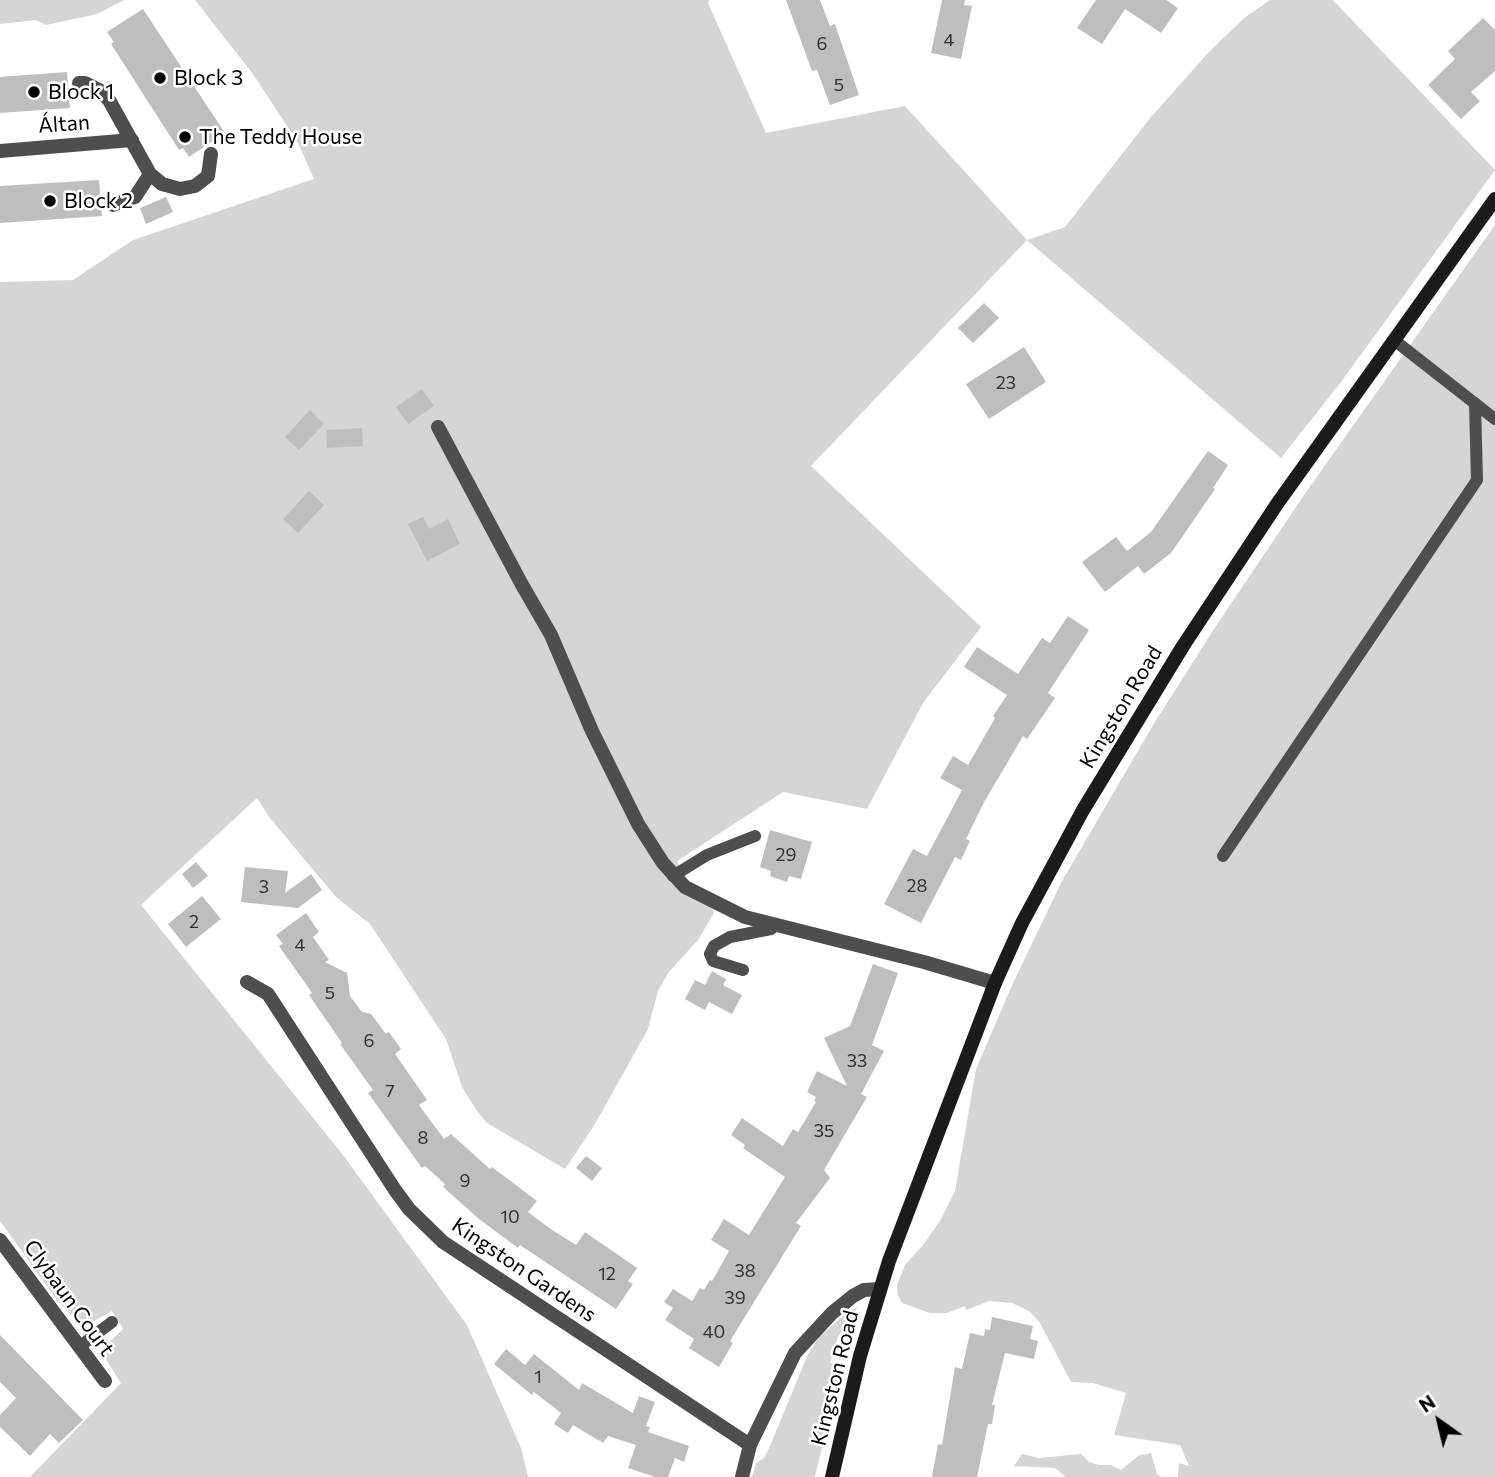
<!DOCTYPE html>
<meta charset="utf-8">
<style>
body{margin:0}
#map{position:relative;width:1495px;height:1477px;overflow:hidden;background:#fff;font-family:Commissioner,sans-serif}
canvas{display:block}
.north{position:absolute;left:1404px;top:1386px;width:70px;height:70px;-webkit-text-stroke:5px #fff;paint-order:stroke;rotate:326deg;font-size:19px;font-weight:700;line-height:28px;text-align:center;color:#000}
.north::after{content:'';display:block;margin:auto;width:24px;height:32px;background:#000;clip-path:polygon(50% 0,100% 100%,50% 72%,0 100%)}
</style>
<div id="map">
<canvas width="1495" height="1477"></canvas>
<div class="north">N</div>
</div>
<script>
const ctx = document.querySelector('canvas').getContext('2d');
ctx.lineJoin = 'round';
function fill(path, color) { ctx.fillStyle = color; ctx.fill(path, 'evenodd'); }
const poly = rows => new Path2D(rows.map(r => 'M' + r).join(''));
function strokePath(path, color, width, dash) { ctx.strokeStyle = color; ctx.lineWidth = width; ctx.lineCap = dash ? 'butt' : 'round'; ctx.setLineDash(dash || []); ctx.stroke(path); }
function write(font, color, halo, rows, align = 'center') {
  ctx.font = font + ' Commissioner,sans-serif'; ctx.lineWidth = 5; ctx.setLineDash([]); ctx.textBaseline = 'middle'; ctx.strokeStyle = halo; ctx.fillStyle = color; for (const [text, x, y, turn = 0] of rows) {
    ctx.save(); ctx.translate(x, y); ctx.rotate((+turn || 0) * Math.PI / 180); ctx.textAlign = isNaN(turn) ? turn : align; if (halo) ctx.strokeText(text, 0, 0); ctx.fillText(text, 0, 0); ctx.restore();
  }
}
const green = poly([
 [0,0,124,0,97,14,46,25,36,20,0,24],
 [195,0,709,0,708,3,766,133,905,106,1027,240,1065,227,1151,117,1208,53,1244,18,1270,0,1333,0,1495,170,1341,382,1281,458,1027,240,811,466,981,627,923,703,867,809,783,792,677,861,689,884,707,897,714,913,698,940,668,973,658,991,648,1029,595,1124,565,1169,487,1123,477,1111,462,1087,446,1039,370,924,336,897,269,817,257,798,141,905,343,1155,467,1325,521,1448,528,1477,30,1477,121,1383,103,1355,107,1344,123,1329,112,1311,87,1325,78,1322,57,1300,0,1221,0,282,73,280,133,240,314,179,298,143,253,74],
 [1495,225,1495,1477,1178,1477,1179,1463,1189,1466,1180,1445,1114,1435,1126,1393,1093,1383,1071,1382,1040,1323,1029,1311,1012,1303,989,1301,966,1310,965,1306,947,1313,930,1313,902,1303,898,1295,897,1285,905,1265,923,1245,940,1221,955,1191,976,1069,1013,983,1062,881,1153,725,1214,629,1304,495],
 [858,1307,838,1337,830,1363,841,1367,815,1477,752,1477,756,1463,764,1458,770,1446,808,1354,820,1336,848,1312],
 [1151,1453,1157,1474,1161,1477,1066,1477,1055,1468,1014,1466,1022,1454,1039,1458,1081,1454,1089,1462,1099,1465,1110,1465,1121,1470,1138,1456]
]);
const building = poly([
 [786,0,820,0,830,26,835,24,859,95,830,105,817,70,812,71],
 [942,0,965,0,964,5,972,6,961,59,931,53],
 [1096,0,1166,0,1178,8,1161,33,1125,9,1102,44,1077,28],
 [143,9,225,133,189,157,183,148,179,150,111,44,114,42,107,32],
 [1483,18,1495,30,1495,71,1471,92,1480,101,1461,119,1428,85,1455,59,1448,51],
 [67,72,70,108,0,113,0,77],
 [99,180,102,216,0,223,0,186],
 [166,197,173,212,146,224,140,208],
 [984,303,999,318,973,343,958,328],
 [1024,347,1046,382,989,419,966,384],
 [422,389,434,406,408,424,396,407],
 [310,410,324,424,299,450,285,437],
 [362,428,363,446,327,448,326,430],
 [1208,451,1228,465,1213,488,1215,489,1171,553,1144,574,1138,566,1105,592,1082,562,1116,537,1127,551,1151,532],
 [309,491,324,505,298,533,283,519],
 [423,517,429,529,448,519,460,544,427,561,408,524],
 [1068,616,1089,630,1048,693,1055,698,1027,739,1023,736,983,804,966,839,970,841,961,860,955,857,921,923,884,904,913,849,927,856,962,790,940,778,953,756,968,765,995,718,993,716,1007,695,964,667,977,647,1018,674,1042,638,1050,643],
 [770,830,812,842,801,879,789,876,787,882,770,876,771,871,760,867],
 [196,862,208,876,193,888,182,874],
 [245,867,288,871,285,893,311,874,322,890,298,908,241,902],
 [202,896,221,919,186,947,168,924],
 [306,913,319,932,313,937,329,960,325,962,347,973,350,996,362,1012,371,1014,386,1034,389,1032,401,1049,395,1054,427,1100,419,1105,444,1139,451,1134,490,1169,492,1167,537,1201,528,1212,552,1230,576,1245,585,1232,637,1268,628,1281,633,1284,616,1309,520,1245,518,1248,479,1219,443,1187,445,1184,425,1166,422,1168,368,1093,373,1090,340,1044,342,1043,309,995,312,993,279,946,283,944,276,935],
 [873,964,898,973,872,1045,884,1051,861,1094,867,1097,824,1170,830,1178,796,1223,801,1226,730,1341,733,1343,719,1367,689,1348,694,1339,665,1320,673,1308,664,1302,673,1289,692,1301,700,1288,704,1290,710,1280,712,1281,729,1251,711,1240,724,1219,749,1235,785,1177,743,1148,745,1145,731,1135,742,1118,783,1146,793,1129,798,1132,816,1102,814,1101,816,1097,807,1092,817,1071,847,1086,824,1038,850,1026],
 [712,971,726,979,723,985,742,995,732,1014,709,1002,705,1010,685,999,695,980,705,985],
 [586,1156,602,1168,592,1181,576,1168],
 [992,1317,1033,1326,1030,1339,1038,1341,1034,1359,1005,1353,992,1405,995,1405,992,1424,988,1424,977,1477,932,1477,938,1444,942,1445,955,1367,962,1369,970,1333,984,1336,985,1329,990,1330],
 [0,1335,83,1420,59,1443,50,1434,30,1456,0,1427,0,1415,16,1398,0,1382],
 [506,1349,525,1365,534,1354,579,1390,582,1383,633,1413,639,1396,655,1402,646,1426,650,1427,648,1432,689,1446,684,1462,675,1458,668,1477,655,1477,628,1468,636,1445,608,1436,603,1443,573,1425,568,1433,554,1424,561,1413,534,1392,532,1395,494,1364]
]);
const service = poly([
 [1394,340,1495,419],
 [1223,856,1477,480,1475,403],
 [673,876,707,855,755,836],
 [743,970,713,961,710,954,714,946,730,937,771,929,776,925],
 [79,1347,112,1322]
]);
const minor = poly([
 [79,83,85,83,99,90,109,100,150,174,162,184,180,189,195,186,208,176,211,154],
 [0,151,132,140],
 [113,205,135,197,150,174],
 [438,427,521,583,551,635,592,731,638,824,663,863,685,887,745,917,924,962,995,983],
 [247,982,268,994,395,1190,409,1209,443,1242,750,1445],
 [0,1240,105,1381],
 [742,1477,750,1445,795,1353,832,1313,853,1296,864,1290,880,1289]
]);
const secondary = poly([
 [832,1477,860,1356,889,1261,995,983,1022,923,1083,810,1183,646,1277,504,1495,199]
]);
const markers = [
 [160,78,7,"#000"],
 [34,92,7,"#000"],
 [185,137,7,"#000"],
 [50,201,7,"#000"]
];
const numberNames = [
 ["4",949,40],
 ["6",822,44],
 ["5",839,85],
 ["23",1006,383],
 ["29",786,855],
 ["28",917,886],
 ["3",264,887],
 ["2",194,922],
 ["4",300,945],
 ["5",330,993],
 ["6",369,1041],
 ["33",857,1061],
 ["7",390,1091],
 ["35",824,1131],
 ["8",423,1138],
 ["9",465,1181],
 ["10",510,1217],
 ["38",745,1271],
 ["12",607,1274],
 ["39",735,1298],
 ["40",714,1332],
 ["1",538,1377]
];
const poiNames = [
 ["Block 3",174,78],
 ["Block 1",48,92],
 ["The Teddy House",199,137],
 ["Block 2",64,201]
];
const streetNames = [
 ["Áltan",64,124,-4],
 ["Kingston Road",1121,707,-59],
 ["Kingston Gardens",524,1270,34],
 ["Clybaun Court",69,1298,54],
 ["Kingston Road",835,1378,-76]
];
fill(green, '#d5d5d5');
fill(building, '#bebebe');
strokePath(service, '#4e4e4e', 12);
strokePath(minor, '#4e4e4e', 14);
strokePath(secondary, '#1b1b1b', 14);
for (const [x, y, r, color] of markers) { const dot = new Path2D(); dot.arc(x, y, r, 0, 2 * Math.PI); ctx.fillStyle = color; ctx.fill(dot); strokePath(dot, '#fff', 2.5); }
write('18px', '#303030', null, numberNames);
write('21px', '#000', '#fff', poiNames, 'left');
write('21px', '#000', '#fff', streetNames);
</script>
